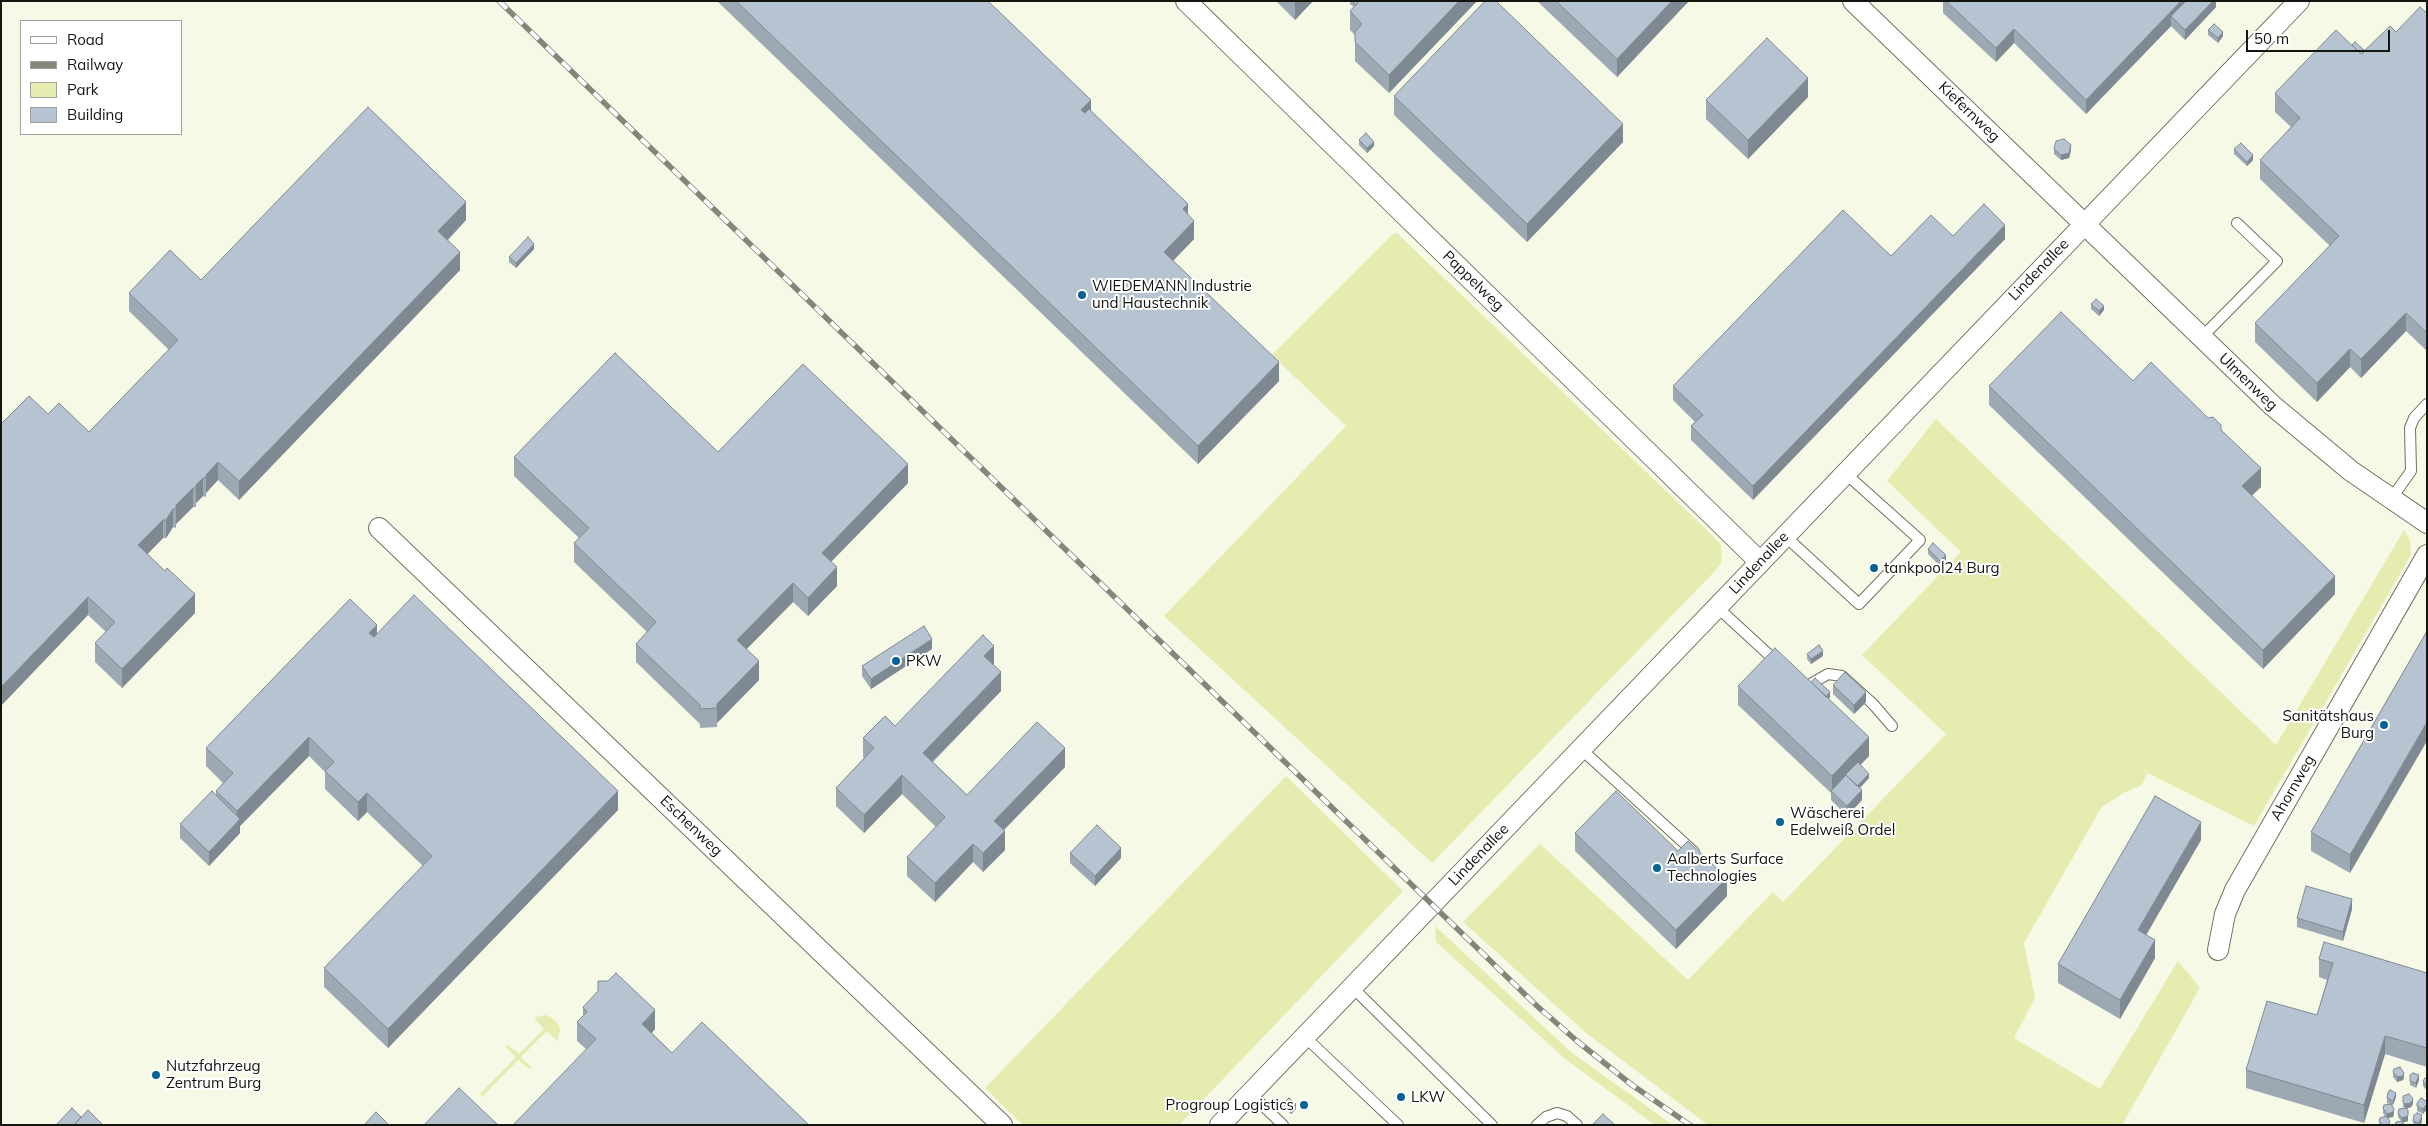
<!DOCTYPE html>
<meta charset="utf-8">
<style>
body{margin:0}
#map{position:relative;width:2428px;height:1126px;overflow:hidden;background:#f7f9e7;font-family:Mulish,sans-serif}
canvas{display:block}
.frame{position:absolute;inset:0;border:2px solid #15150f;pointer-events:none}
.legend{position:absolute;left:20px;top:20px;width:162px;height:115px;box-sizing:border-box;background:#fff;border:1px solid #a1a19f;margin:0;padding:6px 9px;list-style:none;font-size:15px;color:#15150f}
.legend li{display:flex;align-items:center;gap:10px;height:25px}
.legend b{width:25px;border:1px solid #a1a19f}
.scale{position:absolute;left:2246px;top:30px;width:144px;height:22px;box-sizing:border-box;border:2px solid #15150f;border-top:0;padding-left:6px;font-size:15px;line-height:18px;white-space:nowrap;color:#15150f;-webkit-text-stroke:4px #fff;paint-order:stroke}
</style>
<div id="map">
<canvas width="2428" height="1126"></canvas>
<div class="frame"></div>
<ul class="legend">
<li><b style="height:6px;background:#fff"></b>Road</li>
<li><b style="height:6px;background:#85867a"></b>Railway</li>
<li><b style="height:14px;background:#e6ebb0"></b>Park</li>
<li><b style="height:14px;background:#b5c4d0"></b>Building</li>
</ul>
<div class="scale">50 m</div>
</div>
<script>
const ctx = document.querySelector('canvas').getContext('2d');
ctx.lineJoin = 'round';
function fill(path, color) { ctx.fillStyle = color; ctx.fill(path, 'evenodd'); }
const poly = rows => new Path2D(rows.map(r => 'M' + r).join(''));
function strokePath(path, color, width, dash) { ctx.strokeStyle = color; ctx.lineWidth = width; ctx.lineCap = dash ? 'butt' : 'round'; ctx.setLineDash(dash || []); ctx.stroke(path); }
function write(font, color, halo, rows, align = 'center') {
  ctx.font = font + ' Mulish,sans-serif'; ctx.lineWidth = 4; ctx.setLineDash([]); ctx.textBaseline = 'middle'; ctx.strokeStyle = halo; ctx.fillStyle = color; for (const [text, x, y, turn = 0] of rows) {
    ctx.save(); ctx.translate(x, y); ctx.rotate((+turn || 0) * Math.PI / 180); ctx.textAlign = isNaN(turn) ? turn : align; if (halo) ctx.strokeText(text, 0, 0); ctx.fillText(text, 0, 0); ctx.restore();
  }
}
const green = poly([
 [1397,233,1714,537,1720,543,1722,552,1721,563,1717,569,1432,863,1164,616,1346,426,1272,355,1392,235],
 [1936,419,2276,745,2404,530,2410,541,2411,555,2254,826,2147,773,2142,785,2123,793,2101,808,2024,943,2035,998,2014,1038,2100,1089,2178,961,2200,988,2122,1125,1708,1125,1586,1033,1463,922,1540,844,1688,980,1773,892,1783,902,1946,734,1862,655,1961,552,1887,481],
 [1286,776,1403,891,1179,1125,1023,1125,985,1088],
 [1435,926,1571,1052,1673,1125,1655,1125,1564,1058,1436,942],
 [545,1015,551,1017,559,1025,560,1031,557,1041,547,1031,521,1057,531,1067,529,1069,518,1060,482,1097,480,1094,516,1057,506,1047,508,1045,519,1054,544,1029,534,1018]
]);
const service = poly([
 [2202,337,2277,261,2237,223],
 [2391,499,2411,471,2410,428,2414,418,2427,404],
 [1785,536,1859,604,1920,540,1845,473],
 [1717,607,1779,664],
 [1807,686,1828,674,1842,676,1873,704,1892,726],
 [1582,750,1694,852],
 [1352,987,1492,1125],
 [1304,1036,1398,1125],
 [1250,1093,1283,1125],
 [1537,1125,1546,1117,1557,1113,1567,1116,1577,1125]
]);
const minor = poly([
 [1186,1,1760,562],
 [1853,1,2273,406,2351,471,2427,523],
 [379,528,1002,1125],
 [2218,950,2225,914,2235,890,2427,555],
 [1220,1125,2299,1]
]);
const rail = poly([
 [499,1,1537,1006,1577,1041,1632,1085,1690,1125]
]);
const wall = poly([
 [717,1,988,1,1188,214,1194,239,1173,261,1279,381,1198,464],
 [1276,1,1313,1,1295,20],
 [1350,1,1477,1,1389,93,1355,61,1355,35,1350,30,1350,11,1354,7,1350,4],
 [1537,1,1689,1,1617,77],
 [1943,1,2216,1,2216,7,2185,40,2171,26,2086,114,2014,43,1996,62,1943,13],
 [2427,13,2427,351,2406,331,2361,378,2350,367,2317,402,2255,342,2255,323,2330,246,2260,179,2260,160,2291,127,2275,112,2275,93,2352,45,2365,51],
 [2208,30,2223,36,2218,43,2208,35],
 [1394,96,1623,142,1527,242,1394,115],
 [1808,97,1748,159,1706,119,1706,100],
 [1359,140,1374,146,1367,153,1359,145],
 [2054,149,2071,150,2069,158,2061,160,2054,154],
 [2234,149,2253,160,2247,166,2234,154],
 [466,220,448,240,460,270,239,500,218,480,206,493,206,497,203,496,196,503,196,507,193,507,176,524,176,528,173,527,166,538,163,538,147,554,195,613,122,688,95,662,95,643,106,632,88,615,48,414,89,432,169,350,129,311,129,293,201,280],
 [1953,236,2005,239,1753,500,1691,440,1691,426,1695,422,1673,400,1673,386,1891,256],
 [534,249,516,268,509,262,509,257],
 [2091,304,2104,310,2099,316,2091,309],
 [2133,381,2221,430,2261,487,2252,495,2335,594,2263,669,1989,405,1989,386],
 [718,452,908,483,831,562,837,586,808,616,793,602,746,649,759,680,717,723,717,727,700,728,700,724,636,662,636,644,647,632,574,562,574,543,579,538,514,476,514,457],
 [1928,549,1946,560,1940,566,1928,554],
 [2427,631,2350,873,2311,851,2311,832],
 [377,634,618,810,388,1048,324,987,324,968,423,866,367,812,358,821,325,789,325,772,309,756,240,826,240,833,209,866,180,838,180,824,216,795,216,791,223,783,206,766,206,748],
 [932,649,871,689,862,676,862,666],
 [1807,654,1823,656,1811,664,1807,659],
 [994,664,993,665,1001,691,933,762,967,795,1065,767,1004,830,1005,850,983,872,973,862,935,902,907,876,907,857,936,827,902,794,864,833,836,806,836,788,864,758,863,757,863,738,895,726],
 [1811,682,1830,697,1828,699,1869,756,1860,765,1869,778,1860,788,1862,800,1847,816,1831,800,1831,793,1738,705,1738,686],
 [1833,685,1866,702,1854,714,1833,694],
 [1575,833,1678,851,1727,896,1676,949,1575,851],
 [2201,840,2146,935,2155,958,2120,1019,2058,983,2058,964],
 [1070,853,1121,858,1095,886,1070,863],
 [2352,909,2343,941,2297,927,2297,918],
 [2319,959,2427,973,2427,1067,2385,1054,2364,1123,2246,1088,2246,1070,2317,1015,2327,980,2319,977],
 [598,981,655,1029,652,1033,672,1053,586,1049,577,1041,577,1022,583,1017,583,1007,598,992],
 [2393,1072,2404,1077,2403,1080,2397,1082,2393,1077],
 [2410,1075,2419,1080,2416,1088,2410,1085],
 [2427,1078,2427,1091,2423,1086,2423,1081],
 [2403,1096,2413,1104,2411,1107,2406,1109,2408,1121,2403,1122,2401,1121,2398,1117,2398,1113,2405,1108,2403,1107],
 [2396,1097,2393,1105,2391,1105,2394,1114,2393,1117,2388,1118,2390,1125,2379,1125,2379,1121,2385,1116,2383,1113,2383,1108,2390,1104,2387,1103,2387,1098],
 [1284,1103,1296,1109,1291,1114,1284,1108],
 [2417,1103,2427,1103,2427,1109,2423,1114,2417,1111],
 [2414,1115,2422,1120,2421,1125,2413,1125]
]);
const shadedWall = poly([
 [1295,1,1313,1,1295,20],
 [1459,1,1477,1,1389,93,1389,75],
 [1672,1,1689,1,1617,77,1617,59],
 [2181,1,2195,1,2171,16,2171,26,2086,114,2086,100],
 [2213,1,2216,1,2216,7,2185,40,2185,30],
 [2014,29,2014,43,1996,62,1996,48],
 [2223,32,2223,36,2218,43,2218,38],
 [1808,78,1808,97,1748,159,1748,140],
 [1091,100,1091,119,1081,110],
 [1623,124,1623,142,1527,242,1527,224],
 [1374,142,1374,146,1367,153,1367,148],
 [2071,145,2071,150,2069,158,2061,160,2061,155],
 [2253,155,2253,160,2247,166,2247,162],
 [466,202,466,220,438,250,438,231],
 [1188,204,1188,223,1183,209],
 [1194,221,1194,239,1164,270,1164,252],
 [2005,225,2005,239,1753,500,1753,486],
 [534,244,534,249,516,268,516,263],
 [460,252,460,270,239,500,239,481],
 [2104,306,2104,310,2099,316,2099,311],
 [2406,313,2406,331,2361,378,2361,359],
 [2350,349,2350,367,2317,402,2317,383],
 [1279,362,1279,381,1198,464,1198,446],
 [218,462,218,480,206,493,206,497,206,475],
 [908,464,908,483,822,571,822,553],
 [2261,468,2261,487,2242,505,2242,486],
 [203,478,203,496,196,503,196,485],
 [193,488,193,507,176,524,176,528,176,505],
 [173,509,173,527,166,538,166,520],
 [163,520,163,538,138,564,138,545],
 [1946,555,1946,560,1940,566,1940,561],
 [837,567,837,586,808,616,808,598],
 [2335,576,2335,594,2263,669,2263,650],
 [793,583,793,602,737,659,737,640],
 [195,594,195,613,122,688,122,669],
 [88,597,88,615,1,706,1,687],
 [377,625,377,644,369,633],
 [932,639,932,649,871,689,871,679],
 [994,646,994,664,984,675,984,656],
 [1823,651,1823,656,1811,664,1811,659],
 [759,661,759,680,717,723,717,704],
 [1001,672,1001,691,923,771,923,753],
 [1830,692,1830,697,1819,709,1819,704],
 [1866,692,1866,702,1854,714,1854,705],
 [2427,722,2427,741,2350,873,2350,855],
 [309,737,309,756,240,826,240,833,209,866,209,852,237,823,237,811],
 [1869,737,1869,756,1846,780,1832,792,1832,776],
 [1065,748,1065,767,994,840,994,821],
 [1869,774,1869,778,1855,793,1855,789],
 [902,775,902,794,864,833,864,815],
 [1862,790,1862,800,1847,816,1847,806],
 [618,791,618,810,388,1048,388,1029],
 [367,793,367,812,358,821,358,802],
 [2201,822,2201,840,2138,949,2138,930],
 [1005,831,1005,850,983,872,983,853],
 [973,844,973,862,935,902,935,883],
 [1121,848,1121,858,1095,886,1095,876],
 [1727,878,1727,896,1676,949,1676,930],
 [2352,899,2352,909,2343,941,2343,932],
 [2155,940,2155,958,2120,1019,2120,1000],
 [655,1010,655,1029,642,1042,642,1024],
 [2385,1036,2385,1054,2364,1123,2364,1105],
 [2404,1073,2404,1077,2403,1080,2397,1082,2397,1077],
 [2419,1075,2419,1080,2416,1088,2416,1083],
 [2396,1093,2396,1097,2393,1105,2393,1101],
 [2413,1099,2413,1104,2411,1107,2405,1109,2405,1104],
 [1296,1104,1296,1109,1291,1114,1291,1109],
 [2427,1104,2427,1109,2423,1114,2423,1109],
 [2394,1109,2394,1114,2393,1117,2387,1118,2387,1114],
 [2408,1110,2408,1121,2402,1123,2402,1118],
 [2422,1115,2422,1120,2421,1125,2419,1125]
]);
const building = poly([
 [736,1,988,1,1091,100,1081,110,1085,113,1089,109,1188,204,1183,209,1194,221,1164,252,1279,362,1198,446,736,1],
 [1352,1,1359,1,1356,5,1352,1],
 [1359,1,1459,1,1389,75,1355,42,1355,32,1362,24,1350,11,1359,1],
 [1485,1,1496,1,1623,124,1527,224,1394,96,1485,1],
 [1556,1,1672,1,1617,59,1556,1],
 [1946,1,2181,1,2086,100,2014,29,1996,48,1946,1],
 [2186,1,2213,1,2185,30,2171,16,2186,1],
 [2420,7,2427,13,2427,333,2406,313,2361,359,2350,349,2317,383,2255,323,2339,236,2260,160,2300,118,2275,93,2336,30,2361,54,2390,26,2396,32,2420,7],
 [2214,24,2223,32,2218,38,2208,30,2214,24],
 [1767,38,1808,78,1748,140,1706,100,1767,38],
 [2355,42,2365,51,2361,54,2352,45,2355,42],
 [368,107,466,202,438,231,460,252,239,481,218,462,206,475,206,478,203,478,196,485,196,488,193,488,176,505,176,509,173,509,166,520,163,520,138,545,165,571,167,568,195,594,122,669,95,643,115,622,88,597,1,687,1,424,29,396,48,414,59,403,89,432,178,340,129,293,170,250,201,280,368,107],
 [1366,133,1374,142,1367,148,1359,140,1366,133],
 [2064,139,2071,145,2069,153,2061,155,2054,149,2056,141,2064,139],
 [2241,143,2253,155,2247,162,2234,149,2241,143],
 [1984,204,2005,225,1753,486,1691,426,1703,415,1673,386,1843,210,1891,256,1931,215,1953,236,1984,204],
 [528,237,534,244,516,263,509,257,528,237],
 [2096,299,2104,306,2099,311,2091,304,2096,299],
 [2061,312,2133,381,2151,362,2208,418,2213,417,2221,425,2221,430,2261,468,2242,486,2335,576,2263,650,1989,386,2061,312],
 [615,353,718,452,803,364,908,464,822,553,837,567,808,598,793,583,737,640,759,661,717,704,717,708,700,709,700,705,636,644,656,622,574,543,589,528,514,457,615,353],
 [1933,543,1946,555,1940,561,1928,549,1933,543],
 [414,595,618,791,388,1029,324,968,432,856,367,793,358,802,325,771,334,762,309,737,237,811,216,791,233,773,206,748,350,599,377,625,369,633,374,637,414,595],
 [924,626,932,639,871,679,862,666,924,626],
 [2427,631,2427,722,2350,855,2311,832,2427,631],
 [983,635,994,646,984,656,1001,672,923,753,967,795,1037,722,1065,748,994,821,1005,831,983,853,973,844,935,883,907,857,945,817,902,775,864,815,836,788,874,748,863,738,885,716,895,726,983,635],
 [1819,645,1823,651,1811,659,1807,654,1819,645],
 [1775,648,1869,737,1832,776,1738,686,1775,648],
 [1845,672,1866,692,1854,705,1833,685,1845,672],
 [1815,678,1830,692,1826,697,1811,682,1815,678],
 [1858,762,1869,774,1857,786,1846,775,1843,777,1858,762],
 [1846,775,1862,790,1847,806,1831,791,1846,775],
 [212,791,240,819,209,852,180,824,212,791],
 [1616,791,1678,851,1688,841,1727,878,1676,930,1575,833,1616,791],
 [2155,796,2201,822,2138,930,2155,940,2120,1000,2058,964,2155,796],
 [1097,825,1121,848,1095,876,1070,853,1097,825],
 [2306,886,2352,899,2343,932,2297,918,2306,886],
 [2324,942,2427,973,2427,1048,2385,1036,2364,1105,2246,1070,2267,1001,2317,1015,2333,963,2319,959,2324,942],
 [616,973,655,1010,642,1024,672,1053,702,1022,809,1125,513,1125,596,1039,577,1022,587,1012,583,1007,598,991,598,981,608,981,616,973],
 [2400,1067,2404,1073,2403,1076,2397,1077,2393,1072,2394,1069,2400,1067],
 [2413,1073,2419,1075,2416,1083,2410,1081,2410,1075,2413,1073],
 [2425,1078,2427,1078,2427,1087,2423,1081,2425,1078],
 [459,1088,498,1125,424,1125,459,1088],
 [2390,1090,2396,1093,2393,1101,2387,1098,2388,1092,2390,1090],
 [2409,1094,2413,1099,2411,1103,2405,1104,2403,1102,2403,1096,2409,1094],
 [1289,1098,1296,1104,1291,1109,1284,1103,1289,1098],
 [2421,1098,2426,1101,2427,1104,2423,1109,2417,1106,2417,1103,2421,1098],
 [2391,1104,2394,1109,2393,1112,2387,1114,2383,1108,2384,1105,2391,1104],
 [72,1108,81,1117,74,1125,56,1125,72,1108],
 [2406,1108,2408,1110,2408,1116,2402,1118,2398,1113,2399,1109,2406,1108],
 [88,1110,103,1125,74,1125,88,1110],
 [376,1112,389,1125,364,1125,376,1112],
 [2417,1113,2422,1115,2419,1123,2413,1121,2414,1115,2417,1113],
 [1603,1114,1615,1125,1594,1125,1593,1124,1603,1114],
 [2386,1116,2390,1121,2388,1125,2382,1125,2379,1121,2380,1118,2386,1116],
 [2402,1121,2404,1125,2395,1125,2396,1122,2402,1121]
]);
const markers = [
 [1082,295,5,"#066292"],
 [1874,568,5,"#066292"],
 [896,661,5,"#066292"],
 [2384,725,5,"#066292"],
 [1780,822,5,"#066292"],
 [1657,868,5,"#066292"],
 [156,1075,5,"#066292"],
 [1401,1097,5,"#066292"],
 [1304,1105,5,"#066292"]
];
const streetNames = [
 ["Kiefernweg",1969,112,44],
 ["Lindenallee",2039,270,-46],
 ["Pappelweg",1473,281,44],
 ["Ulmenweg",2248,382,44],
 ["Lindenallee",1759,563,-47],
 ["Ahornweg",2293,788,-60],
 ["Eschenweg",691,826,44],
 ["Lindenallee",1479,855,-46]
];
const poiNames = [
 ["WIEDEMANN Industrie",1092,286],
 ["und Haustechnik",1092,303],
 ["tankpool24 Burg",1884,568],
 ["PKW",906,661],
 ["Sanitätshaus",2374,716,"right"],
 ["Burg",2374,733,"right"],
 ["Wäscherei",1790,813],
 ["Edelweiß Ordel",1790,830],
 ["Aalberts Surface",1667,859],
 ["Technologies",1667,876],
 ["Nutzfahrzeug",166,1066],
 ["Zentrum Burg",166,1083],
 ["LKW",1411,1097],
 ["Progroup Logistics",1294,1105,"right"]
];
fill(green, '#e6ebb0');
strokePath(service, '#707263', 12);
strokePath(minor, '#707263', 22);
strokePath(service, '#fff', 10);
strokePath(minor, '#fff', 20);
strokePath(rail, '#85867a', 5.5);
strokePath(rail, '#fff', 4, [11]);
fill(wall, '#9ca9b3');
fill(shadedWall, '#7f8992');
fill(building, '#b5c4d0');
strokePath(building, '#7f8992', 1);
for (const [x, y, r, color] of markers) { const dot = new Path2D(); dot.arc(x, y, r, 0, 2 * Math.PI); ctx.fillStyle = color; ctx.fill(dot); strokePath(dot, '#fff', 2); }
write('15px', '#15150f', '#fff', streetNames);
write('15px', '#15150f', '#fff', poiNames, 'left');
</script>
